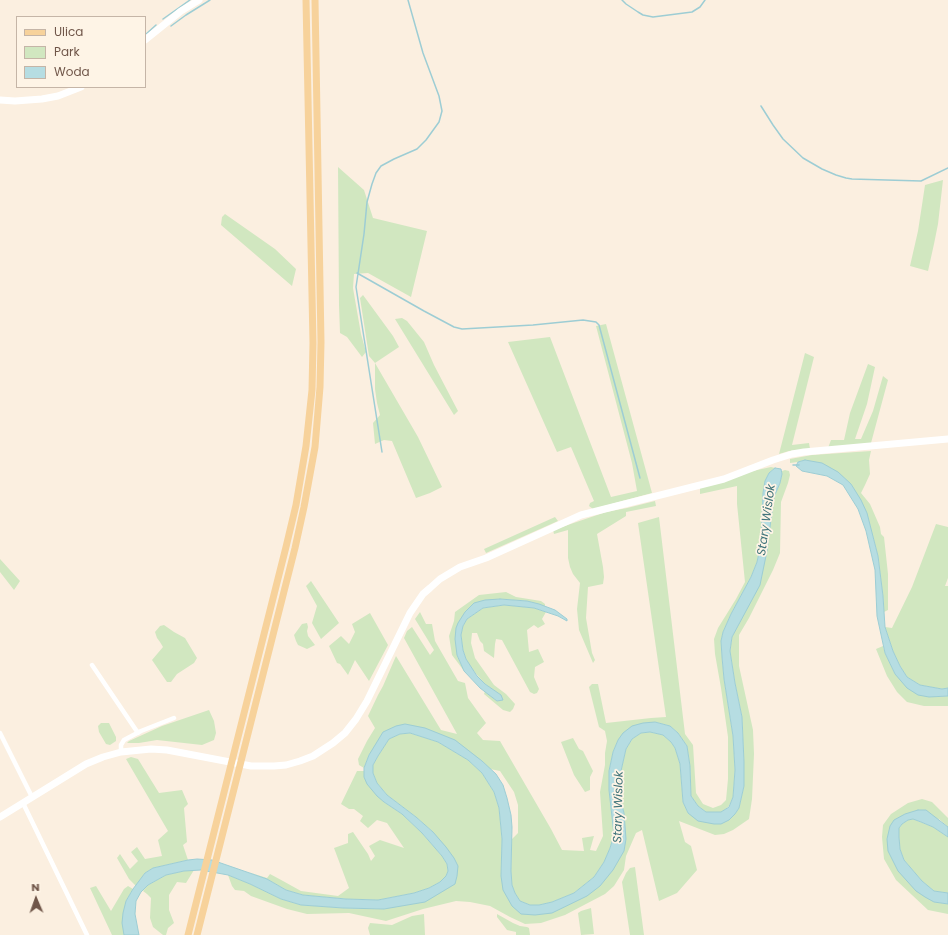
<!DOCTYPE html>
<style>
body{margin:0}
#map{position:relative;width:948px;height:935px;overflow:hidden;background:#fbefe0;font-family:Poppins,sans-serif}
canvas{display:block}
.legend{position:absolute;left:16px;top:16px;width:130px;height:72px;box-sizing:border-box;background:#fef4e6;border:1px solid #c5b5a7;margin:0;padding:5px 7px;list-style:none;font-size:12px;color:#705649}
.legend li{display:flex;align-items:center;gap:8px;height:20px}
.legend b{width:20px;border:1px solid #c5b5a7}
.north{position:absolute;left:16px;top:879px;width:40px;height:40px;-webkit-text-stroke:3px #fef4e6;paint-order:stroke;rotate:358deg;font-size:11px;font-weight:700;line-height:16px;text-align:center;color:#705649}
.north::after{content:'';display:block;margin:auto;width:14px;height:18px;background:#705649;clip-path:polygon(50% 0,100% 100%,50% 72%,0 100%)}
</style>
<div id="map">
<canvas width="948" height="935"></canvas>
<ul class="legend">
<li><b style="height:5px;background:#f7d29b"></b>Ulica</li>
<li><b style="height:11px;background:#d1e7c0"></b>Park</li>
<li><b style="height:11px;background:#b6dde2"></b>Woda</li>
</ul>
<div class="north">N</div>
</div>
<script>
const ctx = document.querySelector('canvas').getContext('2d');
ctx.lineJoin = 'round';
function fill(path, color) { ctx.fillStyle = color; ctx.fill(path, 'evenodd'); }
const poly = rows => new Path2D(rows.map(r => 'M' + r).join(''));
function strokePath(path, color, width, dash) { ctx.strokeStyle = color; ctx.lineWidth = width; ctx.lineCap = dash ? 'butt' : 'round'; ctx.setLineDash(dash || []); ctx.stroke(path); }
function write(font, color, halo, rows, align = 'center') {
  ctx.font = font + ' Poppins,sans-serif'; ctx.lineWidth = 3.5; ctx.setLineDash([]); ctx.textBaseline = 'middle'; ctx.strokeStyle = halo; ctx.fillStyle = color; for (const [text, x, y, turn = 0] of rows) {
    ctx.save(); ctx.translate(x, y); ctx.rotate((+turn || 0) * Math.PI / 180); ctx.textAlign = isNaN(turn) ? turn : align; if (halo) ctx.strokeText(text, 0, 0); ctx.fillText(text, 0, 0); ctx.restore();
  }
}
const green = poly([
 [338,167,364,190,373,218,427,231,411,297,368,273,354,274,353,288,361,334,366,352,362,357,347,337,340,333,339,305],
 [943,180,938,224,934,244,928,271,910,266,918,231,922,205,925,185],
 [225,214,275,249,296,269,292,286,221,225,222,217],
 [363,295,393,336,399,347,375,363,418,437,442,487,430,493,416,498,392,441,384,440,375,444,373,423,380,415,377,403,375,389,375,363,369,356,360,298],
 [402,318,407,321,424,342,434,365,458,411,454,415,395,319],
 [606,324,652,493,593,509,589,506,590,503,594,501,571,447,557,452,508,342,550,337,611,497,637,491,632,463,596,326],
 [805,353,814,357,792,445,809,443,810,449,789,451,779,454],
 [868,364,875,367,867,404,855,439,861,439,873,411,883,376,888,380,871,443,828,448,831,440,844,440,850,413],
 [871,451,869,460,870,474,865,485,861,493,870,504,880,527,881,534,884,537,888,574,888,610,884,612,883,596,878,556,873,537,851,484,805,460,798,462,790,463,790,459,812,455],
 [771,467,775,468,769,473,765,482,763,493,761,543,757,562,751,577,731,614,723,632,721,641,722,657,724,679,733,736,735,770,733,797,729,806,722,812,706,812,698,806,691,796,690,766,687,746,678,733,670,726,655,722,618,740,613,752,609,771,609,790,614,835,610,848,604,862,594,877,574,893,552,902,539,905,530,905,520,901,515,893,512,885,511,871,512,839,518,833,518,805,514,792,500,771,490,769,482,761,405,724,369,755,364,768,359,765,358,759,367,741,375,728,368,716,378,695,383,686,396,656,441,730,457,734,404,638,407,631,412,627,430,655,434,650,415,619,420,612,426,624,432,624,435,641,458,681,465,683,468,698,486,723,477,733,483,740,500,741,551,829,562,850,584,851,582,838,594,836,590,850,596,851,603,836,600,792,605,765,605,753,607,741,605,731,599,727,589,687,592,684,598,684,606,723,651,718,666,717,638,523,659,517,685,734,693,745,696,793,703,804,713,808,721,805,726,800,728,779,728,737,721,688,715,654,714,639,718,628,736,599,745,582,737,504,737,486,700,494,700,488,748,472],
 [785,470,789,471,790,475,788,483,781,502,780,553,773,570,749,618,739,635,739,666,753,730,754,754,752,799,749,819,733,830,724,834,715,835,679,821,685,842,691,846,697,870,677,893,659,901,642,830,636,833,626,856,624,870,614,886,605,894,565,915,541,923,525,924,510,917,490,906,470,902,456,901,423,909,386,921,349,913,307,914,287,909,251,896,244,891,235,890,232,886,228,875,250,884,281,899,301,905,343,908,384,909,457,876,433,832,416,817,387,795,377,783,373,773,373,765,378,756,389,739,400,734,410,733,438,742,468,760,482,773,494,792,499,808,502,839,501,876,521,914,600,886,624,813,620,798,621,771,626,749,632,739,641,733,650,732,663,735,671,742,675,748,680,764,683,802,688,813,735,814,739,808,744,786,744,762,742,717,735,683,730,651,732,637,743,615,771,519,774,497,780,483,782,474,782,471],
 [655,501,656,506,626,512,626,516,597,534,603,567,604,577,603,584,588,587,586,618,592,653,595,660,593,663,579,630,577,609,580,583,573,574,570,567,568,558,568,530,554,534,553,530,606,512,627,508],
 [555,517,558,521,486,553,484,549],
 [936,524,948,527,948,578,945,586,948,586,948,688,942,689,920,685,907,677,900,666,893,651,885,627,892,628,912,587],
 [0,559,20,581,14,590,0,572],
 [311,581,339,623,321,639,312,623,317,606,306,586],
 [506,592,516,597,541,601,545,604,545,607,527,601,500,599,465,612,457,655,464,671,452,655,449,636,454,621,455,612,479,595],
 [504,605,534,608,546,612,542,619,545,624,538,628,534,625,527,630,529,652,538,649,544,662,535,667,534,677,539,689,537,693,534,694,530,692,502,640,496,639,495,644,494,658,484,651,483,644,480,641,477,633,472,633,471,643,475,658,494,685,506,694,515,704,513,709,510,712,503,710,484,694,485,691,497,701,500,695,485,684,471,668,466,659,463,650,461,635,463,626,467,619,483,608],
 [370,613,388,645,369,681,355,660,348,675,340,664,337,663,329,646,341,636,349,644,355,632,352,624],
 [307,623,308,627,307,631,308,636,315,645,307,649,298,645,296,641,294,635,302,624],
 [164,625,174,632,185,638,197,658,194,663,177,674,171,682,167,682,152,660,163,647,160,642,157,638,155,632,160,626],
 [883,646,885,653,895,674,936,697,948,696,948,706,924,706,907,702,897,692,887,676,876,649],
 [209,710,214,721,216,733,214,740,202,745,157,740,139,743,127,743,129,741,162,726],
 [101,723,109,723,116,737,116,741,110,745,106,744,99,732,98,726],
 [573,738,579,749,583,751,593,771,590,777,590,790,585,792,574,775,561,742],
 [131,757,138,759,159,793,182,790,188,804,184,808,187,842,183,845,188,860,153,868,145,873,136,886,129,879,117,858,120,854,130,869,138,861,131,852,137,847,145,859,162,856,158,840,168,831,126,759],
 [357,771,364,771,364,777,384,802,402,814,422,833,442,856,447,864,448,871,446,876,440,882,429,888,414,893,378,900,346,899,303,895,286,890,267,879,248,872,267,878,270,874,283,881,301,891,338,896,349,888,334,848,348,843,348,834,353,832,368,854,371,861,375,856,369,846,380,840,404,848,387,823,377,820,368,828,360,821,363,816,354,809,349,809,341,804],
 [922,799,932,802,948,818,948,827,939,819,905,814,887,839,934,902,948,904,948,914,928,910,896,880,884,859,882,837,883,825,891,814,908,803],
 [913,819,933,827,948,837,948,893,934,891,922,881,904,860,900,849,899,837,899,828,902,824,908,820],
 [635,867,644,935,630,935,622,882,626,873,630,868],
 [194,870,186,883,177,882,169,895,169,910,174,923,168,928,166,935,163,935,153,927,150,918,151,898,147,894,143,891,148,885,166,875,184,871],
 [96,886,111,911,124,889,128,886,133,889,126,901,124,934,124,935,112,935,90,888],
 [591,908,594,934,581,935,578,913,581,911],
 [424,914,425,935,370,935,368,928,370,923,392,925,412,916],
 [497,914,513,923,520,926,527,927,529,928,530,935,516,935,516,932,507,930,497,917]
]);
const water = poly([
 [805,460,822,463,838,472,851,484,861,500,867,513,878,556,883,596,885,627,893,651,900,666,907,677,920,685,942,689,948,688,948,696,929,697,918,695,907,688,895,674,885,653,880,630,877,616,875,570,866,531,858,509,843,485,827,476,802,471,796,466,798,462,805,460],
 [775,468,781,469,782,474,780,483,774,497,771,519,767,551,760,585,732,637,730,651,735,683,742,717,744,762,744,786,739,808,735,814,729,820,721,824,714,824,698,821,688,813,683,802,680,764,675,748,671,742,663,735,650,732,641,733,632,739,626,749,621,771,620,798,624,813,626,839,624,851,613,870,600,886,587,896,552,913,535,915,521,914,512,906,503,890,501,876,502,839,499,808,494,792,482,773,468,760,438,742,410,733,400,734,389,739,378,756,373,765,373,773,377,783,387,795,416,817,433,832,446,847,454,858,458,866,457,876,455,884,425,902,384,909,343,908,301,905,281,899,250,884,228,875,201,870,184,871,166,875,148,885,141,892,136,901,135,914,139,935,124,935,122,923,123,913,126,901,133,889,145,873,153,868,188,860,197,859,212,860,267,879,286,890,303,895,346,899,378,900,414,893,429,888,440,882,446,876,448,871,447,864,442,856,422,833,402,814,384,802,377,796,367,784,364,777,364,768,369,755,383,732,396,726,405,724,425,728,455,740,482,761,496,774,503,785,507,798,511,815,512,827,511,871,512,885,515,893,520,901,530,905,539,905,552,902,574,893,594,877,604,862,610,848,614,835,609,790,609,771,613,752,618,740,623,733,632,726,643,723,655,722,670,726,678,733,687,746,690,766,691,796,698,806,706,812,721,812,729,807,733,797,735,770,733,736,724,679,722,657,721,641,723,632,731,614,751,577,757,562,761,543,763,493,765,481,769,473,775,468],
 [500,599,527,601,539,604,555,610,567,619,567,621,558,616,534,608,504,605,483,608,467,619,463,626,461,635,463,650,466,659,477,676,485,684,501,695,503,700,497,701,480,688,464,671,457,655,455,639,456,628,458,623,465,612,474,603,485,600,500,599],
 [918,810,926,810,948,827,948,837,933,827,921,822,913,819,908,820,902,824,899,828,899,837,900,849,904,860,922,881,934,891,948,893,948,904,934,902,925,897,916,891,898,871,888,851,887,839,890,826,894,820,905,814,918,810]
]);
const stream = poly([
 [622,0,626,4,638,12,643,15,653,17,692,12,700,7,705,0],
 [163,19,190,0],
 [171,26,186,15,210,0],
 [145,35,156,25],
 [761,106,773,125,783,139,803,158,822,169,836,175,846,178,852,179,921,181,948,168],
 [357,273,424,311,454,327,462,329,533,325,583,320,596,322,599,325,640,478],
 [382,452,356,287,364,234,367,202,372,184,376,173,381,166,394,159,417,149,426,140,439,122,442,111,439,96,423,53,408,0],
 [793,465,799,465]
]);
const street = poly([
 [92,665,138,733],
 [0,733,32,797],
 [121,752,121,745,124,740,141,731,174,718],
 [23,803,87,935]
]);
const secondary = poly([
 [145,40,181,11,199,0],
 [0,100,15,101,42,99,58,96,81,87],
 [0,817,86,764,103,757,121,752,151,749,167,750,251,766,274,766,286,765,300,761,313,756,333,743,345,733,356,719,367,701,410,613,423,594,430,588,440,579,460,567,486,558,581,515,724,479,773,460,792,454,804,452,948,439]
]);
const primary = poly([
 [188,935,286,547,296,505,306,446,312,390,313,343,306,0],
 [197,935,295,548,304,507,315,447,320,387,321,342,315,0]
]);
const waterNames = [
 ["Stary Wislok",767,520,-82],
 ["Stary Wislok",619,807,-89]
];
fill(green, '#d1e7c0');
fill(water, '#b6dde2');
strokePath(water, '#9dcdd4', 1);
strokePath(stream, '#9dcdd4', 1.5);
strokePath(street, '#fff', 4.5);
strokePath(secondary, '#fff', 7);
strokePath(primary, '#f7d29b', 7);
write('italic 12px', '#41747b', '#fef4e6', waterNames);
</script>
